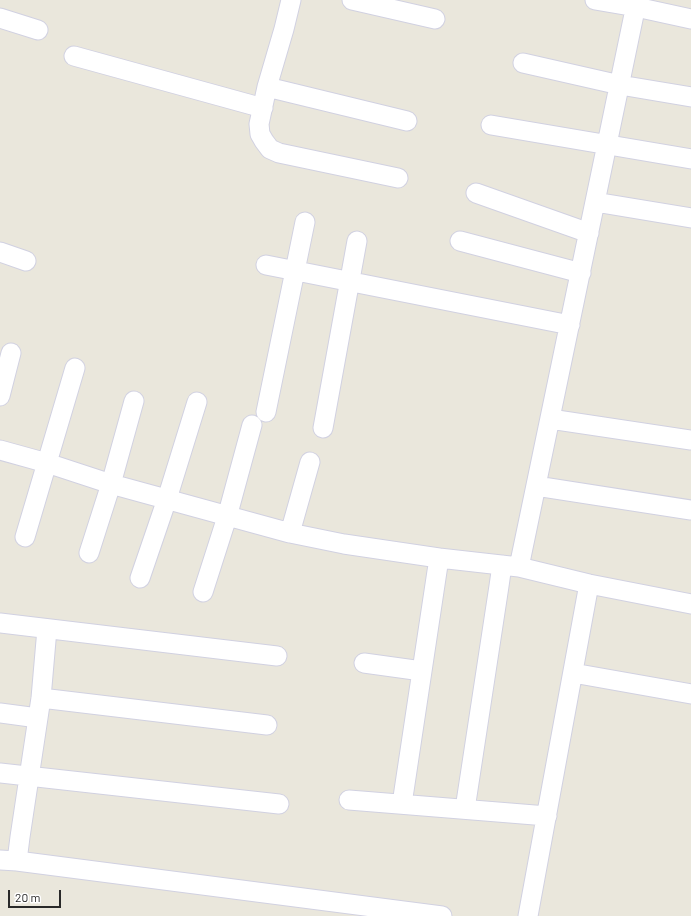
<!DOCTYPE html>
<style>
body{margin:0}
#map{position:relative;width:691px;height:916px;overflow:hidden;background:#eae7dc;font-family:Barlow,sans-serif}
canvas{display:block}
.scale{position:absolute;left:8px;top:890px;width:53px;height:18px;box-sizing:border-box;border:2px solid #292929;border-top:0;padding-left:5px;font-size:12px;line-height:14px;white-space:nowrap;color:#292929;-webkit-text-stroke:3px #fff;paint-order:stroke}
</style>
<div id="map">
<canvas width="691" height="916"></canvas>
<div class="scale">20 m</div>
</div>
<script>
const ctx = document.querySelector('canvas').getContext('2d');
ctx.lineJoin = 'round';
const poly = rows => new Path2D(rows.map(r => 'M' + r).join(''));
function strokePath(path, color, width, dash) { ctx.strokeStyle = color; ctx.lineWidth = width; ctx.lineCap = dash ? 'butt' : 'round'; ctx.setLineDash(dash || []); ctx.stroke(path); }
const minor = poly([
 [291,0,284,29,267,87,259,124,260,134,264,141,270,149,279,153,398,178],
 [352,0,435,19],
 [595,0,636,7,691,19],
 [0,18,38,30],
 [74,56,263,108],
 [523,63,620,85,691,97],
 [267,87,407,121],
 [491,125,691,159],
 [476,193,589,233],
 [595,202,691,218],
 [460,241,581,273],
 [0,252,26,261],
 [266,265,570,325],
 [0,396,11,353],
 [266,412,305,222],
 [550,419,691,440],
 [323,428,357,241],
 [0,450,47,463,111,484,290,533,344,544,439,558,519,567,589,584,691,604],
 [536,486,691,510],
 [290,533,310,462],
 [25,537,75,368],
 [89,553,111,484,134,401],
 [519,567,637,0],
 [140,578,167,499,197,402],
 [203,592,227,517,252,425],
 [0,623,277,656],
 [364,663,422,671],
 [573,673,691,694],
 [41,698,267,725],
 [0,713,38,718],
 [0,773,279,804],
 [349,800,547,816],
 [402,804,439,558],
 [465,809,499,586,502,565],
 [0,860,17,861,442,916],
 [17,861,20,837,41,698,47,629],
 [528,916,589,584]
]);
strokePath(minor, '#d1d1e1', 21);
strokePath(minor, '#fff', 19);
</script>
